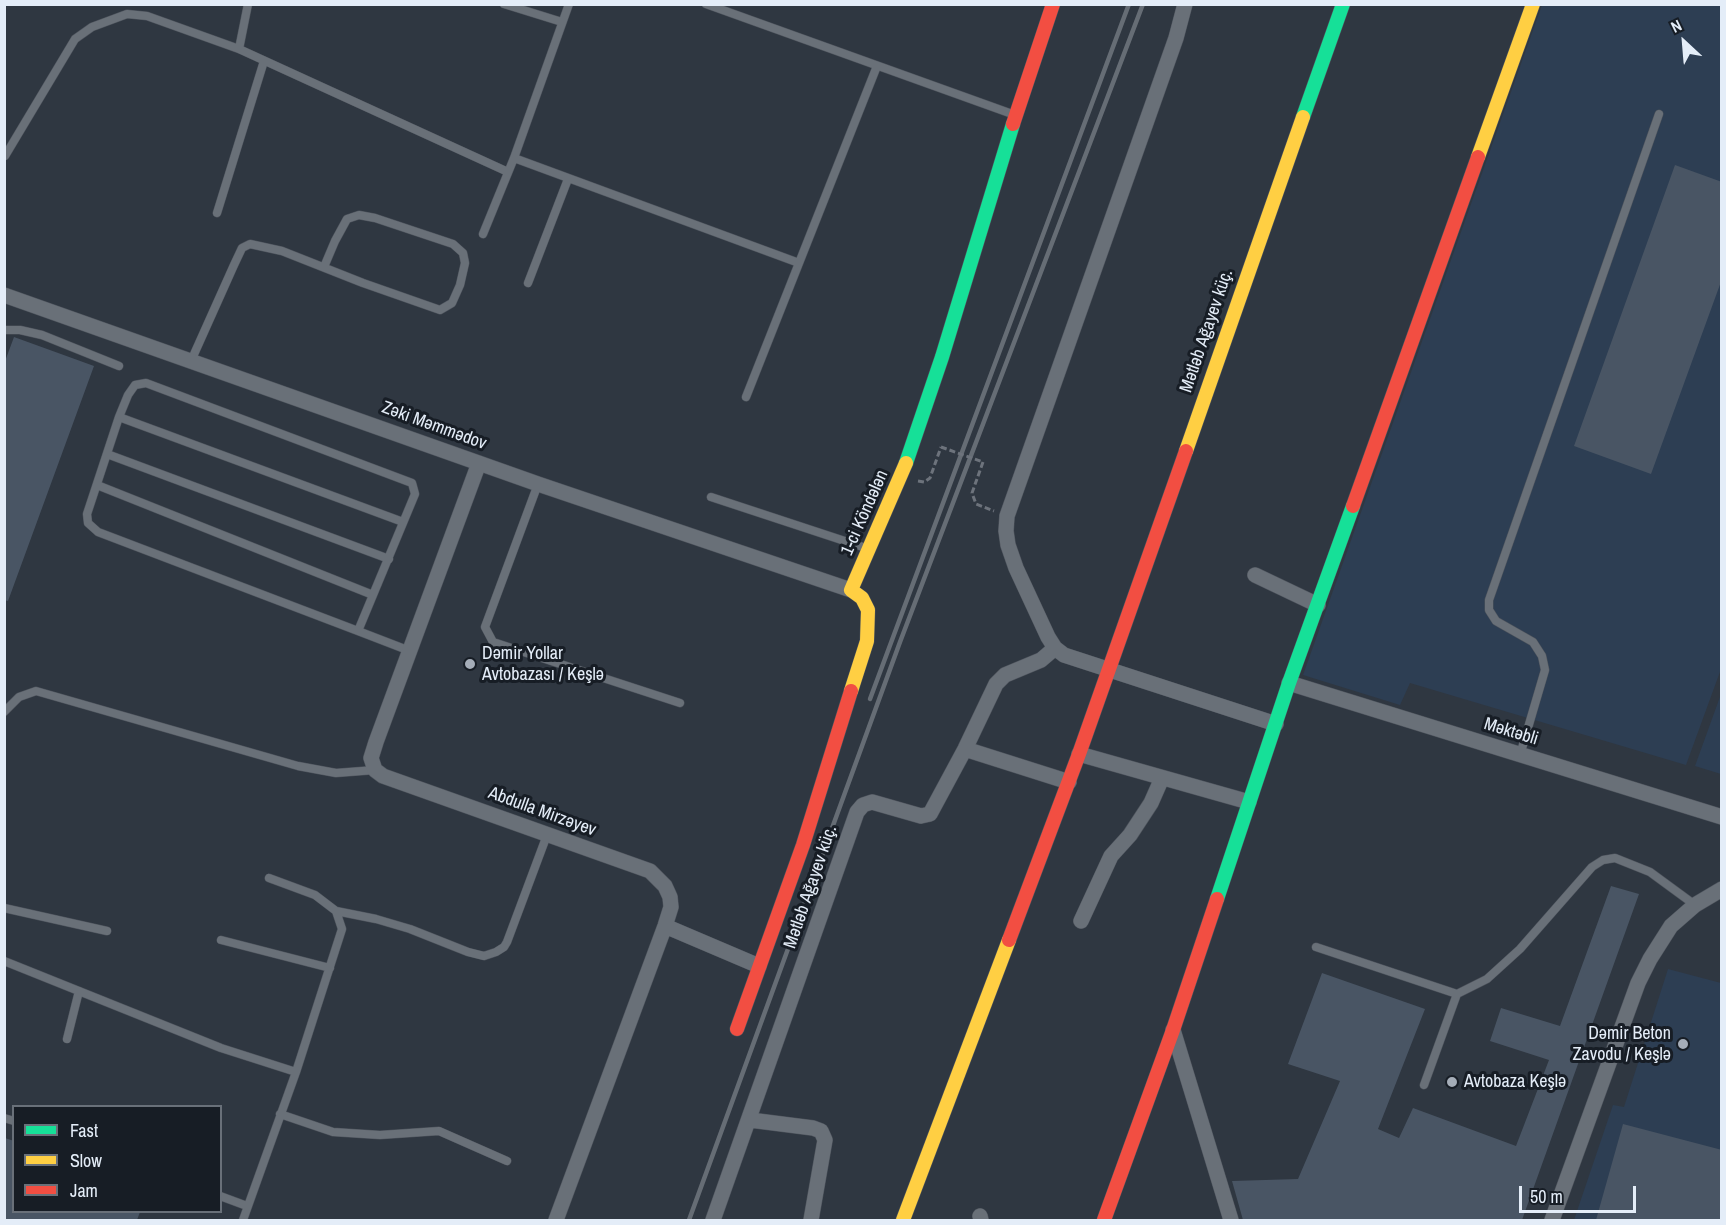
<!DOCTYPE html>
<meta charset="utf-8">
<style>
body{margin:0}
#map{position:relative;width:1726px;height:1225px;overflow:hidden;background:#2f3741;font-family:"Archivo Narrow",sans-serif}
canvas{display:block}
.frame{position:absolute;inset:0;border:6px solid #e4edf8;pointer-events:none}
.legend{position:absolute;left:12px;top:1105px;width:210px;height:108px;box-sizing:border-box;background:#171d25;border:2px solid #697079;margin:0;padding:8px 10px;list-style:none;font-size:18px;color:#e4edf8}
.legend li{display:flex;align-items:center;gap:12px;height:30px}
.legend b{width:30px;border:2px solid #697079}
.north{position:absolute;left:1654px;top:12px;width:60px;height:60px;-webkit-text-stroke:4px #171d25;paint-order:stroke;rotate:334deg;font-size:16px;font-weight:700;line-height:24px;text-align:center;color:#e4edf8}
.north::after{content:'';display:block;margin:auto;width:21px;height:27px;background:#e4edf8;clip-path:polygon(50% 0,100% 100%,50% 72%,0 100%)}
.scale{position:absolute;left:1519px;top:1186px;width:117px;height:27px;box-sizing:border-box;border:3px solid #e4edf8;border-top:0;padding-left:8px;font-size:18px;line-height:21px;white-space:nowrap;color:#e4edf8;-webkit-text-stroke:4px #171d25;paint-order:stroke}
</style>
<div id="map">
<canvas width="1726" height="1225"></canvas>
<div class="frame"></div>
<ul class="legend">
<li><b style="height:8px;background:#16e098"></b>Fast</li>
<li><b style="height:8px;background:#ffcf43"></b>Slow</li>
<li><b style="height:8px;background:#f24e42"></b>Jam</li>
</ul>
<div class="north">N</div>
<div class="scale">50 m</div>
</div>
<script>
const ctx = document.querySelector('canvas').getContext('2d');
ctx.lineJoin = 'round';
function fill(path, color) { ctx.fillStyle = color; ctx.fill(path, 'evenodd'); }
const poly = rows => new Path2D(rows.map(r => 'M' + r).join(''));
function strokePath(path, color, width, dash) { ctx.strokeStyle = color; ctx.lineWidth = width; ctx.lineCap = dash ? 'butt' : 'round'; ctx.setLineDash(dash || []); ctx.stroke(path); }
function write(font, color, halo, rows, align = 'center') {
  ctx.font = font + ' "Archivo Narrow",sans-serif'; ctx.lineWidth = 6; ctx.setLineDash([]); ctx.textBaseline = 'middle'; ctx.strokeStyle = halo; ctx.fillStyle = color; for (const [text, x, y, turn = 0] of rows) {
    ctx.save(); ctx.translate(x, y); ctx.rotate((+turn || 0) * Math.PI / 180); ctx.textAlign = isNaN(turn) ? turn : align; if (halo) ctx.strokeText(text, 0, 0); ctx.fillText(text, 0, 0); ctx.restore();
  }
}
const built = poly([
 [1542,5,1721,5,1721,669,1686,765,1410,683,1400,705,1303,675],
 [1721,694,1721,774,1695,766],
 [1668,969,1721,983,1721,1220,1574,1220,1613,1105,1624,1107]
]);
const building = poly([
 [1675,165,1722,182,1722,279,1651,474,1574,446],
 [14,337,94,366,8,601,4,600,4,364],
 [1611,886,1639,894,1522,1220,1243,1220,1232,1181,1298,1179,1340,1081,1288,1064,1322,973,1425,1009,1378,1129,1399,1138,1413,1108,1516,1146,1549,1060,1490,1041,1501,1008,1560,1026],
 [1623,1124,1722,1150,1722,1220,1596,1220],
 [5,1138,14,1141,14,1212,140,1212,137,1220,5,1220]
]);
const path = poly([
 [983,462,972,493,976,504,994,511],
 [918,481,924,482,930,478,941,447]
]);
const lane = poly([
 [504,4,562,22],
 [706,4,1015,115],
 [239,49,248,4],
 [5,156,75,39,92,27,127,14,147,16,239,49,508,172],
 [514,158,799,263],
 [217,213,264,61],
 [483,234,514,158,569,4],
 [528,283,568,179],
 [4,330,20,330,42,335,119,366],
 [191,361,234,265,242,248,250,244,282,251,363,283,440,310,452,303,460,285,465,263,463,253,453,244,375,218,359,215,347,219,335,241,324,267],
 [746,397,877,66],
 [119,417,403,522],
 [107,454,389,559],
 [538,484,485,627,493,642,680,703],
 [97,485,373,595],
 [711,497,869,549],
 [358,631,415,494,412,483,146,383,135,385,128,395,119,417,87,514,88,523,98,532,358,631,410,651],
 [4,712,19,697,36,691,298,766,336,773,375,770],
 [1520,755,1545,670,1542,656,1533,642,1496,621,1489,610,1489,600,1659,114],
 [4,908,107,931],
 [336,911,376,919,410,929,468,952,484,956,496,952,504,947,507,942,547,835],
 [221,940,330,968],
 [1316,947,1457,994],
 [4,961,221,1048,296,1072],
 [67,1039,79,991],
 [1424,1085,1457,994,1487,979,1520,949,1592,867,1603,860,1615,858,1650,872,1695,905],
 [280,1114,333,1132,380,1135,439,1131,507,1161],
 [4,1118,14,1121],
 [220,1196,247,1206],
 [243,1220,296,1072,342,929,336,911,315,895,269,878]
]);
const street = poly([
 [1185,4,1176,38,1007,516,1006,531,1008,545,1016,568,1048,637,1055,648,1064,655,1276,724],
 [4,295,538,484,851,590],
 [479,463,376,742,371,758,375,770,383,776,650,871,665,886,670,897,671,907,665,926,556,1220],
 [1255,575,1318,605],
 [1289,683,1722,817],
 [965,749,1069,782],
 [1079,754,1249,802],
 [1081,921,1111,856,1130,835,1151,803,1162,778],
 [665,926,759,966],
 [1173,1030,1231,1220],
 [750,1120,813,1128,821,1131,825,1140,811,1220],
 [980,1216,981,1220],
 [713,1220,857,812,863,805,872,802,921,816,930,814,965,749,996,684,1005,675,1041,660,1055,648],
 [1552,1220,1638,983,1650,959,1671,926,1695,905,1722,889]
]);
const fast = poly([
 [1303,117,1343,4],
 [906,463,942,357,1013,124],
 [1217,899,1289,683,1353,506]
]);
const slow = poly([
 [1478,157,1533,4],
 [1186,451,1303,117],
 [851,691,867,641,868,610,862,598,851,590,906,463],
 [903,1220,1009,940]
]);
const jam = poly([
 [1013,124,1053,4],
 [1353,506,1478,157],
 [1009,940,1079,754,1186,451],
 [737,1029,803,845,851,691],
 [1104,1220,1173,1030,1217,899]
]);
const rail = poly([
 [870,699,1129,4],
 [689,1220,900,642,1143,4]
]);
const pathBridge = poly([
 [941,447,983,462]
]);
const markers = [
 [470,664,6,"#a5adb8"],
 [1683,1044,6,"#a5adb8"],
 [1452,1082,6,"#a5adb8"]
];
const streetNames = [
 ["Mətləb Ağayev küç.",1207,331,-71],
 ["Zəki Məmmədov",434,426,20],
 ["1-ci Köndələn",865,513,-66],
 ["Məktəbli",1511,732,17],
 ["Abdulla Mirzəyev",542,812,20],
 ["Mətləb Ağayev küç.",811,887,-71]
];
const poiNames = [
 ["Dəmir Yollar",482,654],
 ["Avtobazası / Keşlə",482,675],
 ["Dəmir Beton",1671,1034,"right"],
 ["Zavodu / Keşlə",1671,1055,"right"],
 ["Avtobaza Keşlə",1464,1082]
];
fill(built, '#2d3e53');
fill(building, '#495564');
strokePath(lane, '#4e545d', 9);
strokePath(street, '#4e545d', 16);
strokePath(fast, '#4e545d', 15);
strokePath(slow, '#4e545d', 15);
strokePath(jam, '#4e545d', 15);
strokePath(path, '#6d737c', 3, [6, 3]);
strokePath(lane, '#697078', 8);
strokePath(street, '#697078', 15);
strokePath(fast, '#16e098', 14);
strokePath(slow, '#ffcf43', 14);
strokePath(jam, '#f24e42', 14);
strokePath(rail, '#666d75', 4.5);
strokePath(pathBridge, '#6d737c', 3, [6, 3]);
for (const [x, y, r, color] of markers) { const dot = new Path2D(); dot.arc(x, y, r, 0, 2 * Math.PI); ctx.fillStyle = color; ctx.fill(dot); strokePath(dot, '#171d25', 2); }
write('18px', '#e4edf8', '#171d25', streetNames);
write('18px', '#e4edf8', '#171d25', poiNames, 'left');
</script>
